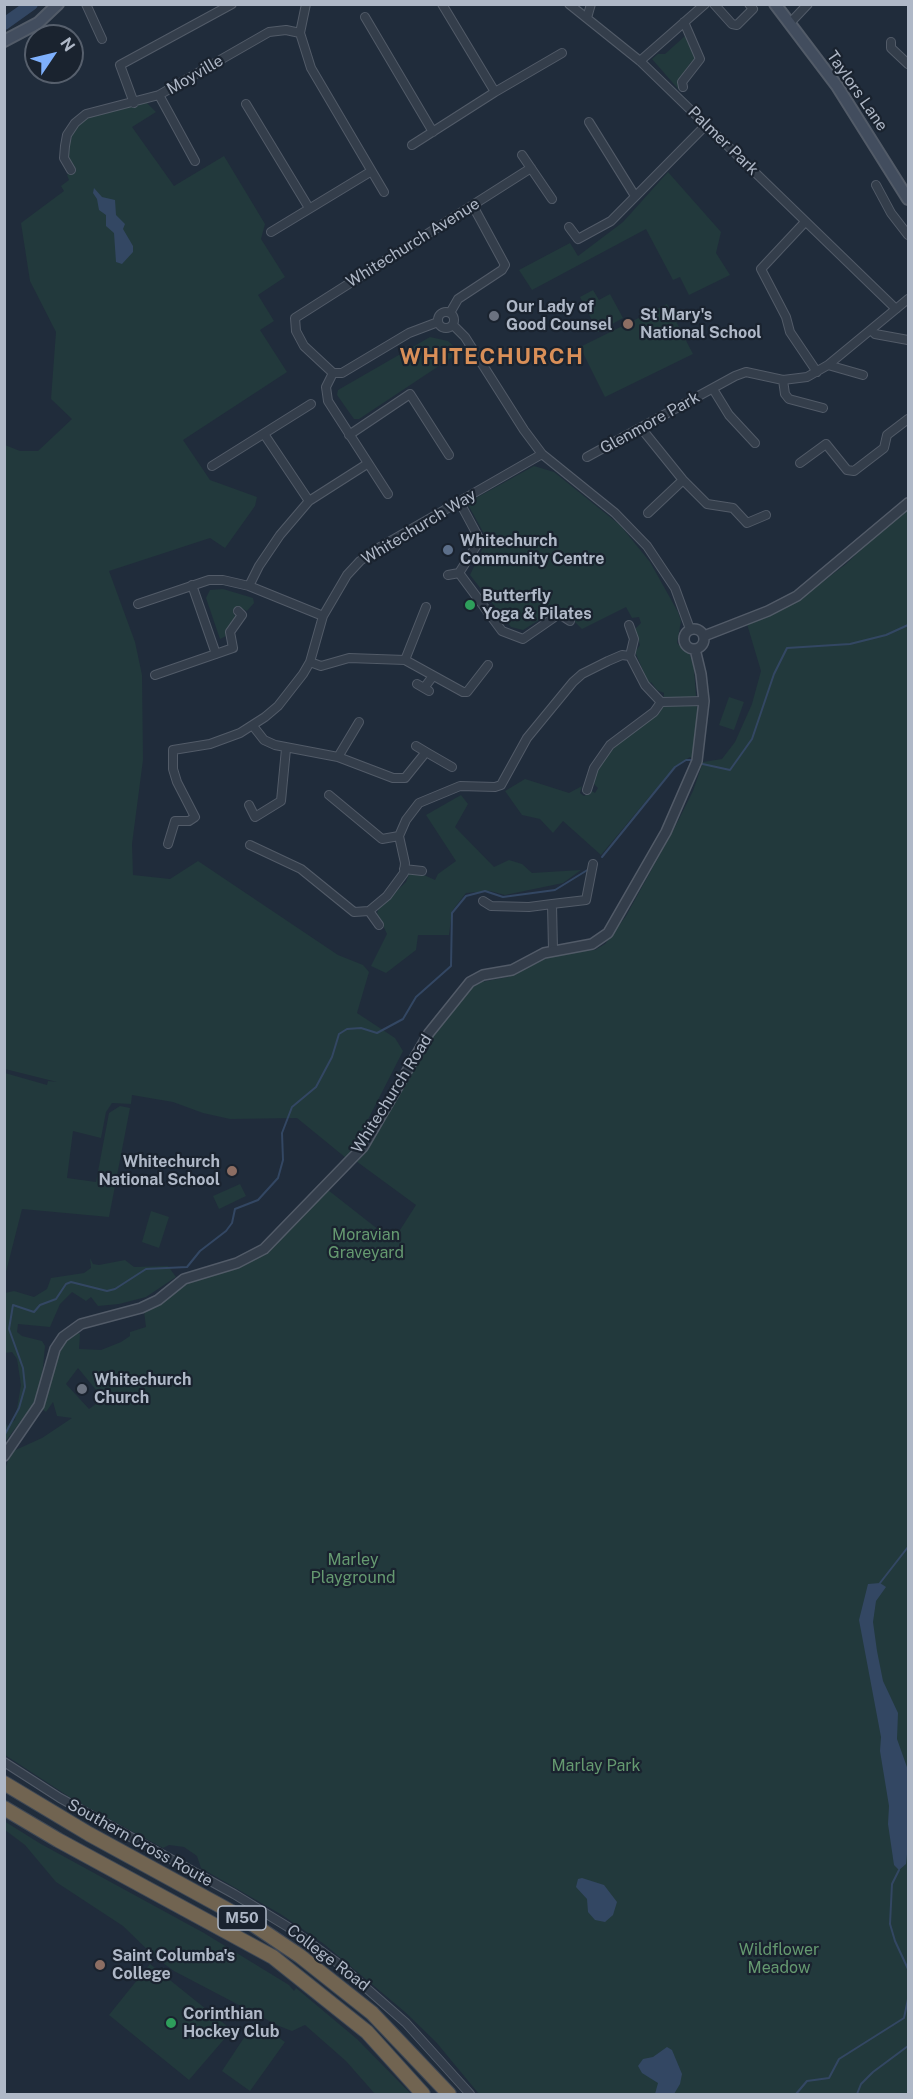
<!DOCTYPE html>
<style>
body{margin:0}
#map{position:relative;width:913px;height:2099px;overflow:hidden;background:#202c3b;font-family:"Public Sans",sans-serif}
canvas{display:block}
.frame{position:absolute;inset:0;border:6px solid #afb8c7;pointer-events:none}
.north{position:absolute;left:24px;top:24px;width:60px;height:60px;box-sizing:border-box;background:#1a232f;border:2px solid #565f6c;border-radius:50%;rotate:55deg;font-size:16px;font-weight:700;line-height:24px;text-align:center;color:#afb8c7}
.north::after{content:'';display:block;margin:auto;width:21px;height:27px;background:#7eb0fd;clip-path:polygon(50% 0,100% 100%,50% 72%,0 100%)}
</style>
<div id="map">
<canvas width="913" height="2099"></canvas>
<div class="frame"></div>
<div class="north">N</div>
</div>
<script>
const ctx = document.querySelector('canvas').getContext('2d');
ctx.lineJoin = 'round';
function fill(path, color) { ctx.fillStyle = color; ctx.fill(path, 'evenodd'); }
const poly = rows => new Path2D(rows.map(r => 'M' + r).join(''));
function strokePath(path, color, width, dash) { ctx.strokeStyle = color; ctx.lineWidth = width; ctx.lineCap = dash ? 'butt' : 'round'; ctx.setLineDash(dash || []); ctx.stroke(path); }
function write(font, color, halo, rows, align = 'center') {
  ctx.font = font + ' "Public Sans",sans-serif'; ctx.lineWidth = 4.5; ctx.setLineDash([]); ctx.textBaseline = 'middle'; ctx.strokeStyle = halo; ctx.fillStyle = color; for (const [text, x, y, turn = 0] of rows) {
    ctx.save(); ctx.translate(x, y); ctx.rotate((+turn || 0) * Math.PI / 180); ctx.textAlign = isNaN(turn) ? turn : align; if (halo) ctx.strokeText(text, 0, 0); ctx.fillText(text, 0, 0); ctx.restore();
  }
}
const green = poly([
 [685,30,696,55,695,62,691,62,679,80,679,90,652,59,658,54,665,54,685,36],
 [145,101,156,112,132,127,174,186,224,156,265,224,261,239,285,277,258,295,274,321,260,330,287,372,183,440,210,480,257,497,255,506,225,548,210,538,109,571,135,642,142,675,143,760,132,844,133,875,170,879,198,861,338,955,363,965,369,972,357,1013,395,1038,403,1051,357,1141,346,1158,297,1118,230,1119,203,1113,173,1102,132,1095,131,1104,112,1103,106,1112,101,1138,73,1131,67,1178,96,1182,109,1113,120,1106,130,1108,109,1217,22,1209,5,1276,5,1073,47,1085,48,1081,57,1082,5,1069,5,445,20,451,38,451,72,419,51,399,56,332,30,281,21,223,64,191,61,186,69,180,67,175,74,170,67,162,69,135,78,124,87,116],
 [668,172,721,232,716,253,730,275,689,295,680,277,673,280,646,229,532,290,519,270,570,243,578,256,623,222],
 [593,290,599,300,610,294,623,318,598,332,580,297],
 [667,304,693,354,605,397,580,347],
 [430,337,448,341,460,352,359,419,354,419,337,395,338,390],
 [534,466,554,472,620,525,650,562,678,612,681,621,677,643,690,655,694,669,697,709,694,759,690,757,675,766,601,855,563,821,553,833,540,819,522,815,505,791,525,779,569,793,582,786,580,793,584,796,592,791,595,793,598,788,594,784,594,777,598,766,621,740,658,714,663,707,664,693,657,690,651,682,649,684,635,652,640,645,635,629,641,623,639,617,632,618,626,607,582,629,560,607,523,630,511,627,470,575,487,539,467,503],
 [908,508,908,2094,479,2094,436,2042,405,2012,324,1944,282,1915,201,1868,197,1856,184,1847,169,1845,163,1848,74,1800,5,1755,5,1469,11,1452,42,1438,72,1418,57,1416,53,1402,46,1412,42,1409,61,1345,76,1331,80,1334,79,1349,101,1350,121,1342,130,1336,130,1332,146,1327,144,1311,188,1281,250,1262,266,1253,328,1190,393,1241,416,1205,356,1161,368,1145,414,1059,461,997,476,983,508,977,547,958,568,951,595,950,605,944,626,916,675,827,693,791,703,762,722,759,735,742,752,704,761,671,747,624,779,611,803,597,846,564,892,520],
 [78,1368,101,1396,105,1390,100,1401,89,1409,66,1384],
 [223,589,253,598,254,603,247,611,237,606,233,611,236,619,228,627,226,636,220,639,206,598,210,590],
 [729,697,744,702,734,730,719,725],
 [461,795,468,804,455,827,494,867,509,860,522,864,532,873,581,870,563,883,505,895,490,891,466,893,452,911,449,935,418,935,416,950,386,973,371,966,387,934,377,913,379,908,406,882,409,874,424,875,435,880,438,874,456,861,426,815],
 [240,1184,246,1196,219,1209,213,1196],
 [151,1211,169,1217,159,1248,142,1242],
 [90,1258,93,1264,99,1265,125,1260,134,1267,168,1266,176,1277,146,1297,119,1304,98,1306,91,1297,86,1301,72,1292,60,1304,50,1327,18,1324,17,1332,22,1336,42,1341,45,1346,42,1378,33,1405,5,1442,5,1420,7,1426,15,1420,21,1385,17,1359,12,1352,5,1353,5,1293,14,1291,34,1297,47,1289,51,1278,84,1273,91,1268],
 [4,1821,41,1844,204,1933,289,1985,294,1991,296,1988,357,2039,411,2094,375,2094,346,2061,305,2025,292,2031,279,2026,174,1971,155,1957,123,1926,56,1882,25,1845,5,1830],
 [150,1964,232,2030,189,2080,109,2015],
 [255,2021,285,2042,250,2091,222,2071]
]);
const water = poly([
 [94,188,102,197,115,200,116,215,125,224,123,229,133,246,133,252,122,264,116,262,114,233,106,226,106,215,99,210,97,199,93,193],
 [880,1583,886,1587,876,1601,873,1622,877,1651,883,1681,898,1713,897,1739,908,1770,908,1845,906,1864,899,1870,894,1865,888,1824,889,1806,880,1751,881,1737,859,1620,868,1584],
 [582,1878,604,1885,617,1902,613,1915,605,1922,595,1920,588,1912,587,1899,576,1887,578,1879],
 [667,2047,672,2050,682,2074,680,2084,674,2094,655,2094,658,2083,642,2073,638,2066,643,2059,653,2057]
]);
const stream = poly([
 [698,763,730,770,752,739,774,674,787,648,850,644,886,635,908,625],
 [602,857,675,767,686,760,694,760],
 [4,1436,19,1408,25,1387,23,1368,9,1329,13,1305,34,1312,40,1305,56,1299,66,1284,71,1282,107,1291,115,1289,146,1269,187,1267,200,1251,226,1231,232,1223,235,1209,258,1200,278,1178,283,1160,282,1133,292,1107,316,1087,332,1057,339,1034,347,1029,361,1028,377,1033,403,1019,416,997,451,966,452,913,466,896,485,891,503,897,555,890,589,869],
 [880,1583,908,1547],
 [899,1870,892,1884,890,1924,895,1941,908,1969],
 [796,2094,807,2081,829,2078,839,2059,904,2018,908,1999],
 [857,2094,861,2084,873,2072,908,2046]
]);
const river = poly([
 [4,24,32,4]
]);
const minor = poly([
 [86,4,102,39],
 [306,4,300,33,311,68,384,192],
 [442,4,495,92],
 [569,4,640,61,896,309],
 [714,4,732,24,737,25,753,9,749,4],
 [365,17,433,132],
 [587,18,591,4],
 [790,23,808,4],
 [891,42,891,48,908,64],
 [640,61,705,4],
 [683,87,682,82,700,59,684,22],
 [134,103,120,65,232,4],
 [246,104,309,208],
 [589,122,635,196],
 [412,145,495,92,562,53],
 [522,155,552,199],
 [195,161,159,95,269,32,286,30,300,33],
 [71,170,64,158,65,146,67,135,75,123,86,114,159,95],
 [876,185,891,213,908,235],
 [805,222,761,269,786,317,790,332,817,372],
 [569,227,578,239,611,221,706,125],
 [271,232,370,172],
 '438 320a8 8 0 1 1 16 0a8 8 0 1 1-16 0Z',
 [450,313,458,299,502,270,505,265,473,206],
 [453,325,465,337,524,430,542,454,615,513,647,546,675,588,690,629],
 [871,330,875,334,908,340],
 [828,365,863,375],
 [333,373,304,346,296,331,295,318,531,168],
 [333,373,326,387,328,401,388,494],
 [333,373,342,373,409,333,438,322],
 [783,380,785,394,789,399,823,408],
 [713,389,729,415,755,443],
 [641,428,683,480,707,504,733,508,747,523,766,515],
 [264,434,309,501],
 [349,435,410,394,449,455],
 [587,457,735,376,746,372,783,380,807,377,828,365,908,299],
 [800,463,826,444,847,470,854,471,884,448,887,435,908,419],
 [212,466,311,404],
 [459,501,480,540,459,573,502,631,523,639,559,614,570,621],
 [648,513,683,480],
 [448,575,459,573],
 [192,585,216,654],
 [249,586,259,566,280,535,309,501,367,464],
 [138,604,209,580,223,580,249,586,323,616],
 [629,625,634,639,630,656,645,685,661,702],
 [405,660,426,607],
 [310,662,321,666,349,658,405,660,463,692,467,692,488,665],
 [155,675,233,648,230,632,242,615,238,611],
 [417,684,429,691],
 [424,688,433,676],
 [253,726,264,740,275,745,338,757,359,722],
 [426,752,452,767],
 [338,757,393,778,405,778,426,752,416,746],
 [587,790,594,768,610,745,654,712,661,702,704,701],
 [329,795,382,839,399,836],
 [249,805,255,817,281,801,286,749],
 [168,844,175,821,189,821,195,817,177,782,173,769,173,750,210,744,240,733,265,717,278,706,303,674,310,662,323,616,347,575,360,561,380,547,542,454],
 [250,845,301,869,354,912,369,911,387,896,404,873,405,863,399,836,406,820,419,803,460,786,495,787,501,785,527,738,573,682,582,674,608,661,622,655,630,656],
 [404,869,422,871],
 [483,901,491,906,529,907,552,904,553,950],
 [552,904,586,900,593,864],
 [369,911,379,925],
 [4,1762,60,1798,234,1894,288,1927,339,1964,406,2023,470,2094]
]);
const tertiary = poly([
 '684 639a10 10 0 1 1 20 0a10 10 0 1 1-20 0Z',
 [704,636,768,611,797,596,908,503],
 [4,1456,39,1405,55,1349,63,1337,81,1324,141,1308,158,1300,184,1279,237,1263,264,1249,363,1147,429,1033,470,982,483,975,512,970,544,953,592,944,608,933,666,832,697,761,704,701,701,674,695,649]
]);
const secondary = poly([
 [775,4,837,86,908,199],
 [4,41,38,23,58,4]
]);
const motorway = poly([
 [4,1783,89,1834,248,1921,300,1956,372,2013,449,2094],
 [4,1808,58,1840,273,1957,367,2032,423,2094]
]);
const markers = [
 [494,316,6,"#6b7280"],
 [628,324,6,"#8d6e63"],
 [448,550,6,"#5c6f8a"],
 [470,605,6,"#2e9e5b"],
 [232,1171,6,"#8d6e63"],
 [82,1389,6,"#6b7280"],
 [100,1965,6,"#8d6e63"],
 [171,2023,6,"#2e9e5b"]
];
const shields = [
 [242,1918,48]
];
const shieldNames = [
 ["M50",242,1918]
];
const streetNames = [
 ["Moyville",195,75,-30],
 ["Taylors Lane",857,91,55],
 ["Palmer Park",723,141,44],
 ["Whitechurch Avenue",413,243,-32],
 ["Glenmore Park",650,423,-29],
 ["Whitechurch Way",419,527,-31],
 ["Whitechurch Road",392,1094,-58],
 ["Southern Cross Route",140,1843,29],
 ["College Road",328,1958,37]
];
const poiNames = [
 ["Our Lady of",506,307],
 ["Good Counsel",506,325],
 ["St Mary's",640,315],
 ["National School",640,333],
 ["Whitechurch",460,541],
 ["Community Centre",460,559],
 ["Butterfly",482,596],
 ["Yoga & Pilates",482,614],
 ["Whitechurch",220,1162,"right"],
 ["National School",220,1180,"right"],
 ["Whitechurch",94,1380],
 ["Church",94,1398],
 ["Saint Columba's",112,1956],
 ["College",112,1974],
 ["Corinthian",183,2014],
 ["Hockey Club",183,2032]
];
const parkNames = [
 ["Moravian",366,1235],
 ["Graveyard",366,1253],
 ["Marley",353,1560],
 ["Playground",353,1578],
 ["Marlay Park",596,1766],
 ["Wildflower",779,1950],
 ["Meadow",779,1968]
];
const districtNames = [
 ["WHITECHURCH",492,357]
];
fill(green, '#22393c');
fill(water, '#334763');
strokePath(stream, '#334763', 2);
strokePath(river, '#334763', 12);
strokePath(minor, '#525b68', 10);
strokePath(tertiary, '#525b68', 12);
strokePath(secondary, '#525b68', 14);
strokePath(motorway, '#3f4855', 16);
strokePath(minor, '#343e4b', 8);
strokePath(tertiary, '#343e4b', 9);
strokePath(secondary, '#424d5e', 10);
strokePath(motorway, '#716451', 14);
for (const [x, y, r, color] of markers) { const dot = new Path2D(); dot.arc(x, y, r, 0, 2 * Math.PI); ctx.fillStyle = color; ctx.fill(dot); strokePath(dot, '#1a232f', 2); }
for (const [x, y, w] of shields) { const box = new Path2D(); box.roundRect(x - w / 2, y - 12, w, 24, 4.5); ctx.fillStyle = '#1a232f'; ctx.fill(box); strokePath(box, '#afb8c7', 1.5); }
write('bold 15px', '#afb8c7', null, shieldNames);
write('16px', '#afb8c7', '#1a232f', streetNames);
write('bold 16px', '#afb8c7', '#1a232f', poiNames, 'left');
write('16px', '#659970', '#1a232f', parkNames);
ctx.letterSpacing = '1.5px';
write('bold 22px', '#d98f58', '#1a232f', districtNames);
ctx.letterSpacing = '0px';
</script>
